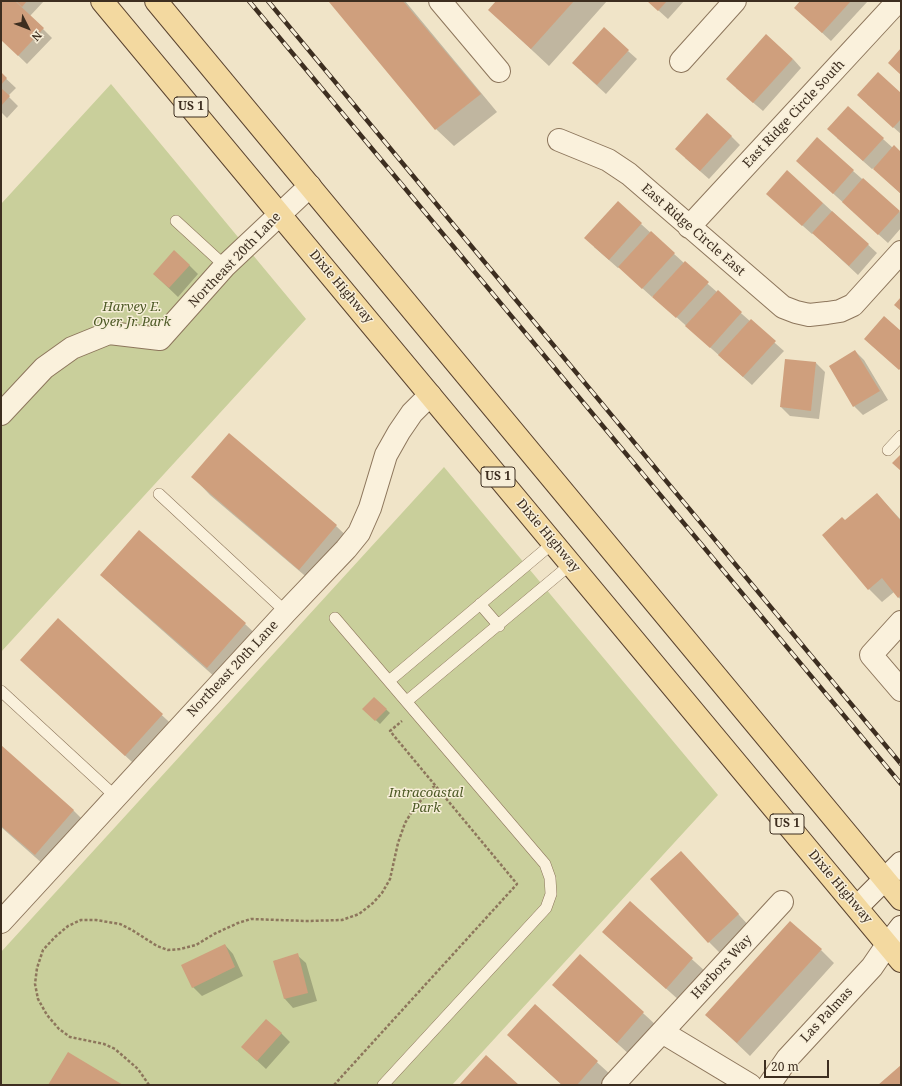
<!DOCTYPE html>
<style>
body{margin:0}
#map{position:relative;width:902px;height:1086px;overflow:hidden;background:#f0e4c8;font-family:"Noto Serif",serif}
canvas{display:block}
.frame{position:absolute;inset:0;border:2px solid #3d2e20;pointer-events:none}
.north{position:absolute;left:8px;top:8px;width:40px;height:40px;-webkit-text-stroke:3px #f7eed8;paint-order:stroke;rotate:132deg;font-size:11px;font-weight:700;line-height:16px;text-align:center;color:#3d2e20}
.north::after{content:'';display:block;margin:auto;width:14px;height:18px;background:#3d2e20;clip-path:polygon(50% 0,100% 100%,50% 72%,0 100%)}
.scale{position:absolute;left:764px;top:1060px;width:65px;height:18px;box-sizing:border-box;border:2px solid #3d2e20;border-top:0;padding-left:5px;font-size:12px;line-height:14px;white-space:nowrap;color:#3d2e20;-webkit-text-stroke:3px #f7eed8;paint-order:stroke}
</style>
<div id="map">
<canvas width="902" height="1086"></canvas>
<div class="frame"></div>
<div class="north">N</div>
<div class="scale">20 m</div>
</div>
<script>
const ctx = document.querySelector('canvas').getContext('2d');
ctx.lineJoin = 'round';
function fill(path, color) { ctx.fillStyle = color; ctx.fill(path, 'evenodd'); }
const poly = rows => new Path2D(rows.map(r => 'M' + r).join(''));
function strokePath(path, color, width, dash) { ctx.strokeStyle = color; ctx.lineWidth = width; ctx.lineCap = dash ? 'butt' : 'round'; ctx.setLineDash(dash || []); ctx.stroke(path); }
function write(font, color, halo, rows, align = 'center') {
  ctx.font = font + ' "Noto Serif",serif'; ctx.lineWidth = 3; ctx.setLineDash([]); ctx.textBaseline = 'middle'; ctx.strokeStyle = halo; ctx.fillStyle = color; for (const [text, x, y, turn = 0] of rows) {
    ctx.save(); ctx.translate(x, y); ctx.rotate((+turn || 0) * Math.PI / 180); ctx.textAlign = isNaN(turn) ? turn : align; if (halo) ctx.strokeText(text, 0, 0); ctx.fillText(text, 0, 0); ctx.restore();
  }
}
const green = poly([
 [111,84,306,319,1,652,1,204],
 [444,467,718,795,452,1085,1,1085,1,952]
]);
const shadow = poly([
 [2,1,44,1,30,16,52,38,27,64,1,39],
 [333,1,405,1,497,112,454,146,436,129],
 [498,1,607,1,549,66,489,10],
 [648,1,684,1,668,19],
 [801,1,868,1,831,41,804,16],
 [628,51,637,59,606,94,582,72],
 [793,59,801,68,763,111,736,88],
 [1,74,16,88,8,96,18,106,7,118,2,113,1,114],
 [901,94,901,134,867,104],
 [731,136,740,145,709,179,685,158],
 [837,138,883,139,893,148,901,153,901,194,874,168,872,169],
 [806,169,853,171,901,213,901,228,888,243],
 [776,202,823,203,877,253,858,275,813,233,812,234],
 [641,224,684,263,784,351,752,385,653,296,652,297,619,267,618,268,594,247],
 [189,265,198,274,178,297,154,274],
 [855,351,864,360,888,400,863,415,854,406],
 [786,360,816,363,825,372,819,419,790,416,781,407],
 [229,435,336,526,354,543,317,586,210,495,193,477],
 [877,494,901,520,901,600,894,592,882,602,869,589,845,521],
 [139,531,245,624,263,641,224,685,119,592,102,575],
 [58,619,180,732,143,772,39,677],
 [374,698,390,713,380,724,364,709],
 [1,747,74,811,91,828,52,872,1,827],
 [694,866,751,928,722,955,709,942],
 [630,903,706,972,680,1001,617,945],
 [225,945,233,954,243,976,202,996,193,987],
 [821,950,834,963,750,1056,707,1015],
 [297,955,306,963,317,1001,293,1008,285,999,274,961],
 [580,955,657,1026,630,1055,567,998],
 [535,1006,611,1075,602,1085,562,1085,508,1035],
 [281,1033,290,1042,266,1069,251,1055]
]);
const building = poly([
 [1,1,15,1,44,28,18,56,1,40],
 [16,1,27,1,22,7],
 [331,1,403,1,481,94,435,130,329,2],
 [496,1,574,1,531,49,488,10],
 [647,1,667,1,658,11],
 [800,1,851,1,822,33,794,8],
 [604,27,629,50,597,85,572,63],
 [766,34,793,59,753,103,726,79],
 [901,48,901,75,888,63],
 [1,72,7,78,1,85],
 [878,72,901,93,901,119,893,128,857,95],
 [1,88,10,96,1,106],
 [848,106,884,138,863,161,827,129],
 [707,113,732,136,700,171,675,149],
 [817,137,854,170,833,194,796,161],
 [894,145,901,152,901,194,873,169],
 [787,170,823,203,802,226,766,194],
 [863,178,900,211,878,235,842,202],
 [618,201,642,223,609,260,584,238],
 [832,211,869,244,849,266,812,233],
 [651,231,675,253,642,289,618,267],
 [174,250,190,265,169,288,153,274],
 [685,261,709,282,676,318,652,297],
 [718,290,742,312,710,348,685,326],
 [901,297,901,311,894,305],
 [884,316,901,331,901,368,899,370,864,339],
 [751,319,776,341,743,377,718,355],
 [855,350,880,391,853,407,829,366],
 [785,359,816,362,811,411,780,407],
 [229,433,337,525,299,570,191,477],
 [901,454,901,471,892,463],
 [877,493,901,521,901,595,898,598,882,578,868,590,822,535,842,517,845,520],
 [139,530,246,623,207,668,100,575],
 [58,618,163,714,125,756,20,660],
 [374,697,387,709,375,721,362,709],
 [1,745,74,810,35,855,1,826],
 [681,851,739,914,708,943,650,879],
 [630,901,693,958,666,989,602,932],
 [790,921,822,949,737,1043,705,1015],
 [225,944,235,967,192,988,181,965],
 [298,953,308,993,284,999,273,961],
 [580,954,644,1012,617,1043,552,985],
 [535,1004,598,1061,577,1085,562,1085,507,1035],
 [266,1019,282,1033,257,1061,241,1047],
 [68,1052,123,1085,48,1085],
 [486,1055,519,1085,459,1085],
 [901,1065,901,1085,878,1085]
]);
const path = poly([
 [149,1085,138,1069,115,1049,104,1044,70,1037,59,1029,47,1015,38,999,35,984,37,968,43,950,55,937,68,926,81,920,96,920,120,924,132,930,157,946,168,950,180,949,196,945,214,934,238,923,251,919,307,921,342,920,359,914,373,903,382,893,390,879,398,843,405,823,414,808,435,785],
 [334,1085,517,884,390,731,402,721]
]);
const service = poly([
 [176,221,225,266],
 [888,450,901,436],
 [159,494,286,612],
 [480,604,499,626],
 [335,618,545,864,550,878,551,894,546,908,383,1085],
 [389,681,553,543],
 [1,691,116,797],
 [407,701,571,564]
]);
const minor = poly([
 [440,1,499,71],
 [681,61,735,1],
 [559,140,608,160,629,174,783,307,796,312,809,315,827,313,840,311,853,305,901,252],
 [689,227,898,1],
 [1,414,44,368,72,348,109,333,160,339,225,266,310,186],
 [901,622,871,655,901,690],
 [1,922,286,612,346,549,359,533,370,508,386,455,399,432,412,413,430,395],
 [662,1032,750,1085],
 [613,1085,782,902],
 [769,1085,787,1059,872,967,887,945]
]);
const secondary = poly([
 [857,907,901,863],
 [887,945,901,927]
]);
const primary = poly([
 [102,1,901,961],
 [156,1,901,899]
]);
const rail = poly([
 [249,1,901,784],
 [268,1,901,764]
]);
const shields = [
 [191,107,34],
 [498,477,34],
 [787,824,34]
];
const shieldNames = [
 ["US 1",191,107],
 ["US 1",498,477],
 ["US 1",787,824]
];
const streetNames = [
 ["East Ridge Circle South",794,114,-47],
 ["East Ridge Circle East",693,230,41],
 ["Northeast 20th Lane",235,260,-46],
 ["Dixie Highway",341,287,50],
 ["Dixie Highway",548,536,50],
 ["Northeast 20th Lane",233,669,-47],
 ["Dixie Highway",840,887,50],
 ["Harbors Way",722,967,-47],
 ["Las Palmas",827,1015,-47]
];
const parkNames = [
 ["Harvey E.",132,307],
 ["Oyer, Jr. Park",132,322],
 ["Intracoastal",426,793],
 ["Park",426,808]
];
fill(green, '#c9cf9b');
fill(shadow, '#0003');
fill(building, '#cf9f7d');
strokePath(service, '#8d765c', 12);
strokePath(minor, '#8d765c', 24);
strokePath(secondary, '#6f573f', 24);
strokePath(primary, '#5b4430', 24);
strokePath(path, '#8d765c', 2.5, [3, 2]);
strokePath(service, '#faf1dc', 11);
strokePath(minor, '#faf1dc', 22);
strokePath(secondary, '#faf1dc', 22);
strokePath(primary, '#f3d9a0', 22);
strokePath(rail, '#3d2e20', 4.5);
strokePath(rail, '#f7eed8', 3, [9]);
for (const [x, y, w] of shields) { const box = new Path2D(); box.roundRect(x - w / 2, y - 10, w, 20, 3); ctx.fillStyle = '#f7eed8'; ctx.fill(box); strokePath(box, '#3d2e20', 1); }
write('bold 12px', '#3d2e20', null, shieldNames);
write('13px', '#3d2e20', '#f7eed8', streetNames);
write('italic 13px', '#4d5a26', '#f7eed8', parkNames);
</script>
